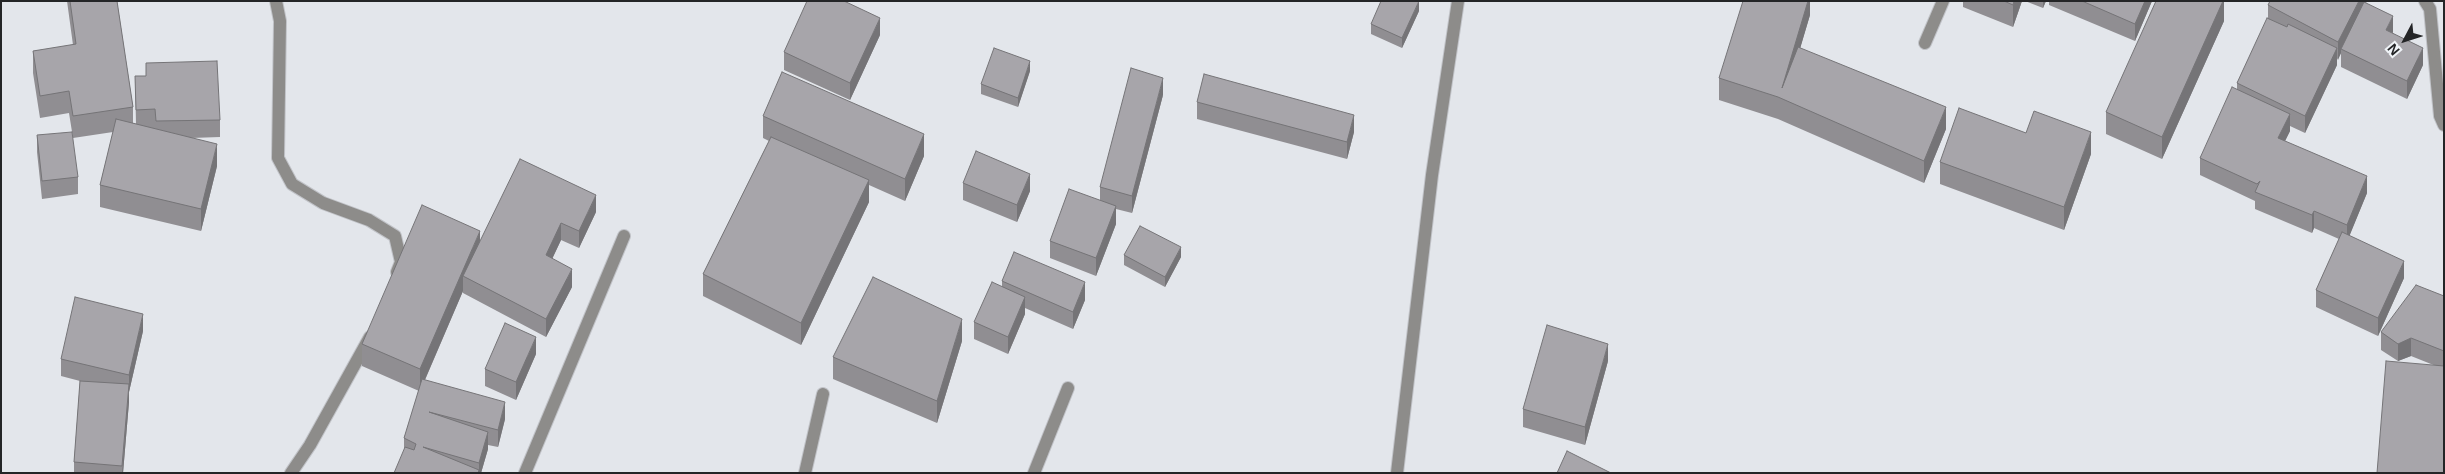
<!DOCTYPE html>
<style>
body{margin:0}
#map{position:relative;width:2445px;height:474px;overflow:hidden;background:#e3e6eb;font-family:Arial,sans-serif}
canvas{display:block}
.frame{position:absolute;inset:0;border:2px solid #242527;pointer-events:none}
.north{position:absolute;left:2380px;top:15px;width:50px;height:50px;-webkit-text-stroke:4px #f0f4f8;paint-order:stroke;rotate:230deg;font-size:14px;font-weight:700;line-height:20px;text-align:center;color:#242527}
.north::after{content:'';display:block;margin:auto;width:18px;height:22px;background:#242527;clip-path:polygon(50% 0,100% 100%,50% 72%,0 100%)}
</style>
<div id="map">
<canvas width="2445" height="474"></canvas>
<div class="frame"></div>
<div class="north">N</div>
</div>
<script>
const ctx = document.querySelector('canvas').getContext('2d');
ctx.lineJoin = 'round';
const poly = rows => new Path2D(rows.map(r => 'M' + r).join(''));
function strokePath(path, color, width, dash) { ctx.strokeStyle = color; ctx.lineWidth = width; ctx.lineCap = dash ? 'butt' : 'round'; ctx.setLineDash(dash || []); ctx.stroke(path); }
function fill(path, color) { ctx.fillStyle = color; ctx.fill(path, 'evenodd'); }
const minor = poly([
 [276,1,280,21,278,158,292,184,323,203,369,220,395,236,401,262,397,272],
 [2425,1,2430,9,2440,116,2444,125],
 [1925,43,1943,1],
 [291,473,310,445,370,337],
 [525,473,624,236],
 [805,473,823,394],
 [1034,473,1068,388],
 [1397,473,1432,175,1458,1]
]);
const wall = poly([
 [67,1,117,1,133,107,133,123,136,124,135,76,220,120,220,137,191,138,217,166,201,231,100,207,100,185,113,132,73,138,69,113,40,118,33,73,33,51,73,45],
 [1810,1,1810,15,1800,48,1946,129,1924,183,1778,119,1719,100,1719,78],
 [1963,1,2022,1,2013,27,1963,7],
 [2025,1,2046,1,2043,8],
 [2049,1,2152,1,2135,41,2049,5],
 [2224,1,2224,21,2162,159,2106,134,2106,112],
 [2365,1,2393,33,2423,65,2407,99,2341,67,2341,53,2337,60,2337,65,2305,133,2290,126,2290,131,2285,141,2367,193,2349,236,2404,278,2378,336,2316,307,2316,290,2339,239,2314,228,2312,233,2255,209,2255,201,2200,175,2200,158,2237,89,2237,83,2268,18,2268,5],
 [1419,11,1402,48,1371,34,1371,24],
 [880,35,850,100,784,70,784,52],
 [1030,71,1018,107,981,94,981,84],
 [1163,95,1132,213,1116,209,1116,224,1096,276,1050,258,1050,241,1100,200,1100,187],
 [1197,102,1354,132,1347,159,1197,119],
 [763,116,924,156,905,201,869,185,869,202,801,345,703,296,703,274,769,141,763,138],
 [37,135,78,177,78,194,42,199,37,152],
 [2091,154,2064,230,1940,184,1940,162],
 [963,183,1030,191,1017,222,963,200],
 [596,212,579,248,561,240,552,259,572,287,546,337,463,293,463,291,425,380,505,419,498,447,488,445,488,449,481,473,404,448,404,438,419,391,362,366,362,344,480,242],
 [1124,255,1181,257,1165,287,1124,265],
 [1002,281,1085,300,1073,329,1025,308,1025,314,1008,354,974,339,974,322,1002,286],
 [2444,296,2444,473,2436,366,2411,356,2398,361,2381,350,2381,332],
 [143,331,129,392,129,402,123,473,74,473,74,462,80,381,61,376,61,359],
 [962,341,937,423,833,379,833,357],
 [536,354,516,400,485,386,485,369],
 [1608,361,1585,445,1523,427,1523,409]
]);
const shadedWall = poly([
 [1419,1,1419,11,1402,48,1402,38],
 [1808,1,1810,1,1810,15,1785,100,1782,88],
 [2014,1,2022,1,2013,27,2013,5],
 [2043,1,2046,1,2043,8],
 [2145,1,2152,1,2135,41,2135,24],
 [2223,1,2224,1,2224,21,2162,159,2162,137],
 [2359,1,2365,1,2365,8,2341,49,2341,53,2338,60,2338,42],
 [2393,16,2393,33,2386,30],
 [880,18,880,35,850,100,850,83],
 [2337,48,2337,65,2305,133,2305,116],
 [2423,48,2423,65,2407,99,2407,81],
 [1030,61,1030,71,1018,107,1018,98],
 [1163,78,1163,95,1132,213,1132,196],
 [1946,107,1946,129,1924,183,1924,161],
 [2290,114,2290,131,2278,155,2278,138],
 [1354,115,1354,132,1347,159,1347,142],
 [2091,132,2091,154,2064,230,2064,207],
 [924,134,924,156,905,201,905,179],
 [217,144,217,166,201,231,201,209],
 [1030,174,1030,191,1017,222,1017,205],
 [2367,176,2367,193,2347,242,2347,225],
 [869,180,869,202,801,345,801,323],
 [596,195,596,212,579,248,579,231],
 [1116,206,1116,224,1096,276,1096,258],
 [2314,211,2314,228,2312,233,2312,215],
 [561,223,561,240,546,272,546,255],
 [480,231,480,253,463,276,463,291,420,391,420,369],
 [1181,247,1181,257,1165,287,1165,277],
 [2404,261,2404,278,2378,336,2378,318],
 [572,269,572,287,546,337,546,319],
 [1085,282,1085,300,1073,329,1073,312],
 [1025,297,1025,314,1008,354,1008,337],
 [143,314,143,331,129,392,129,402,123,473,122,473,129,386,129,375],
 [962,319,962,341,937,423,937,401],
 [536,337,536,354,516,400,516,382],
 [2411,338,2411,356,2398,361,2398,344],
 [1608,344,1608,361,1585,445,1585,427],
 [505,402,505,419,498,447,498,430],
 [488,432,488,449,481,473,478,473,479,471,479,463]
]);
const building = poly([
 [70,1,117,1,133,107,73,116,69,91,40,96,33,51,76,44,70,1],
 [807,1,844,1,880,18,850,83,784,52,807,1],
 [1381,1,1419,1,1402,38,1371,24,1381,1],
 [1743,1,1808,1,1782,88,1798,47,1946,107,1924,161,1778,97,1719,78,1743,1],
 [2004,1,2014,1,2013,5,2004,1],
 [2082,1,2145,1,2135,24,2082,1],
 [2156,1,2223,1,2162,137,2106,112,2156,1],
 [2270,1,2359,1,2338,42,2268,5,2270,1],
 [2364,2,2393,16,2386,30,2423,48,2407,81,2341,49,2364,2],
 [2267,18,2287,27,2288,24,2337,48,2305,116,2237,83,2267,18],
 [994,48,1030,61,1018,98,981,84,994,48],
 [217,61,220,120,156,121,155,109,136,110,135,76,146,76,146,63,217,61],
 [1131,68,1163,78,1132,196,1100,187,1131,68],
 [782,72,924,134,905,179,763,116,782,72],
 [1204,74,1354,115,1347,142,1197,102,1204,74],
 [2232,87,2290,114,2278,138,2367,176,2347,225,2314,211,2312,215,2255,192,2260,181,2257,184,2200,158,2232,87],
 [1959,108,2026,133,2034,111,2091,132,2064,207,1940,162,1959,108],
 [116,119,217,144,201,209,100,185,116,119],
 [72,132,78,177,42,181,37,135,72,132],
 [771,137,869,180,801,323,703,274,771,137],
 [976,151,1030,174,1017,205,963,183,976,151],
 [520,159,596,195,579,231,561,223,546,255,572,269,546,319,463,276,520,159],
 [1069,189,1116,206,1096,258,1050,241,1069,189],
 [422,205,480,231,420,369,362,344,422,205],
 [1140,226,1181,247,1165,277,1124,255,1140,226],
 [2342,232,2404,261,2378,318,2316,290,2342,232],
 [1014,252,1085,282,1073,312,1002,281,1014,252],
 [873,277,962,319,937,401,833,357,873,277],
 [992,282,1025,297,1008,337,974,322,992,282],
 [2416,285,2444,296,2444,351,2411,338,2398,344,2381,332,2416,285],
 [75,297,143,314,129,375,61,359,75,297],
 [505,323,536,337,516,382,485,369,505,323],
 [1547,325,1608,344,1585,427,1523,409,1547,325],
 [2386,361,2444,366,2444,473,2377,473,2386,361],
 [422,379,505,402,498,430,429,412,488,432,479,463,423,447,479,470,478,473,394,473,405,447,414,450,416,444,404,438,422,379],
 [80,381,129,384,122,466,74,462,80,381],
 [1567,451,1611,473,1557,473,1567,451]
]);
strokePath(minor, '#c1c3c8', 14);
strokePath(minor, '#8d8c8a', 12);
fill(wall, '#908e92');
fill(shadedWall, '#757477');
fill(building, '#a7a5aa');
strokePath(building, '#757477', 1);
</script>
